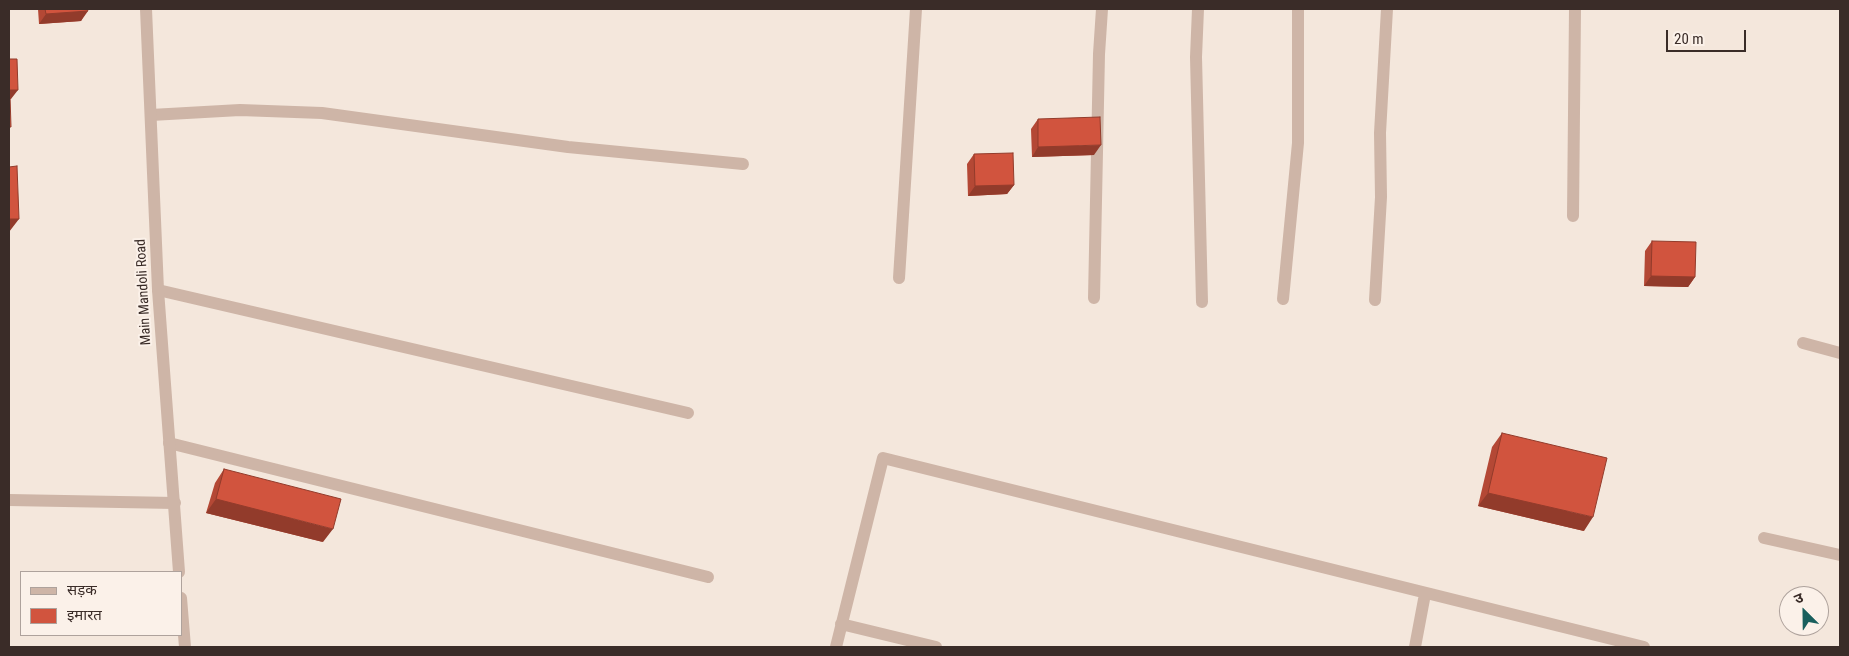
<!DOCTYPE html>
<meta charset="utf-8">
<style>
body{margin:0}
#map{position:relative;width:1849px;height:656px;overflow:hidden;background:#f4e7dc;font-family:"Roboto Condensed","Noto Sans Devanagari",sans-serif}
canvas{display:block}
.frame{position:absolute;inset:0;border:10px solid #3a2c28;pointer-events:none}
.legend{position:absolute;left:20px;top:571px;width:162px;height:65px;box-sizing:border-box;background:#fbf1e9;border:1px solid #aea29c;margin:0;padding:6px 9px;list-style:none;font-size:15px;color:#3a2c28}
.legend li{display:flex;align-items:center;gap:10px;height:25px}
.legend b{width:25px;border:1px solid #aea29c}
.north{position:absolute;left:1779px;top:586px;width:50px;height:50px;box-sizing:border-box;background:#fbf1e9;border:1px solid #aea29c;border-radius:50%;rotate:337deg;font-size:14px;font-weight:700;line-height:20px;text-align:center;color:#3a2c28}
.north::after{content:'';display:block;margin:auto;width:18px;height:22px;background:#195f5d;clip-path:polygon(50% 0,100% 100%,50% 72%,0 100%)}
.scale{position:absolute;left:1666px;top:30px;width:80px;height:22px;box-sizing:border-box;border:2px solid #3a2c28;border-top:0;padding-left:6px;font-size:15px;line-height:18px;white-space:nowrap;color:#3a2c28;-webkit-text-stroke:4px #fbf1e9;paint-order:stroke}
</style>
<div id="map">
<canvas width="1849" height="656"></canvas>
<div class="frame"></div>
<ul class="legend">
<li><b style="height:6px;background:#ceb5a7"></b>सड़क</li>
<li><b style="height:14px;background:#d1543e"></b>इमारत</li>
</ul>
<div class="north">उ</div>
<div class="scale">20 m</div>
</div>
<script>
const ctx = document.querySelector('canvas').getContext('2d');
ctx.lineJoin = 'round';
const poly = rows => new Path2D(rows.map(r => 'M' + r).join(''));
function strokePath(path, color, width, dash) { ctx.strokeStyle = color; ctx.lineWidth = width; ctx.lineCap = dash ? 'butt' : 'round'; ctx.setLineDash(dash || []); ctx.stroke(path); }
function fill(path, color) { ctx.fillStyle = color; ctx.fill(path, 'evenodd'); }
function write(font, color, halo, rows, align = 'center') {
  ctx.font = font + ' "Roboto Condensed",sans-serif'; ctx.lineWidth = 4; ctx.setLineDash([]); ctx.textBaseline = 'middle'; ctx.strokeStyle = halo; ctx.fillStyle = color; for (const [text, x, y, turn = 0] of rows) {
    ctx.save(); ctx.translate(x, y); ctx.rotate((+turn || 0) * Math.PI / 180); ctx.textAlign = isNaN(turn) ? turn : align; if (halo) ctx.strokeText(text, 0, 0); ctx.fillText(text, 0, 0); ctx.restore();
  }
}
const service = poly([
 [9,500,175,503]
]);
const minor = poly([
 [1198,9,1196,57,1202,302],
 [151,115,240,110,322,113,568,147,743,164],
 [1573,216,1575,9],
 [899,278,916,9],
 [158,290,688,413],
 [1094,298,1099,54,1102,9],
 [1283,299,1298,143,1298,9],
 [1375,300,1381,197,1380,133,1387,9],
 [1803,343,1840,353],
 [169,443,708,577],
 [1764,538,1840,555],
 [841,624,936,647],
 [836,647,883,458,1644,647],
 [1415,647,1425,594]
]);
const tertiary = poly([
 [146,9,158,290,179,572],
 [181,598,185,647]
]);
const wall = poly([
 [38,9,87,9,81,21,39,24],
 [1038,119,1094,155,1032,157,1031,129],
 [974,154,1014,185,1007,194,968,196,967,164],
 [1652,241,1695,277,1688,287,1644,286,1645,251],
 [1502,433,1584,531,1478,506,1492,447],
 [224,469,323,542,206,513,215,483]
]);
const shadedWall = poly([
 [88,11,81,21,39,24,46,14],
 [9,90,18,90,11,99,9,99],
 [1101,145,1094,155,1032,157,1038,147],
 [1014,185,1007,194,968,196,975,186],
 [9,219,19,219,9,232],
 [1651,276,1695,277,1688,287,1644,286],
 [1488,493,1593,517,1584,531,1478,506],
 [216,499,333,529,323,542,206,513]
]);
const building = poly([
 [45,9,87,9,88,11,46,14,45,9],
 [9,59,17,59,18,90,9,90,9,59],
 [9,96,10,96,11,127,9,127,9,96],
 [1100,117,1101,145,1038,147,1038,119,1100,117],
 [1013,153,1014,185,975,186,974,154,1013,153],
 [17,166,19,219,9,219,9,167,17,166],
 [1652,241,1696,242,1695,277,1651,276,1652,241],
 [1502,433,1607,458,1593,517,1488,493,1502,433],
 [224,469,341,499,333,529,216,499,224,469]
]);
const streetNames = [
 ["Main Mandoli Road",144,292,-93]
];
strokePath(service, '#ceb5a7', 12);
strokePath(minor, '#ceb5a7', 12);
strokePath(tertiary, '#ceb5a7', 12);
fill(wall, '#b44835');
fill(shadedWall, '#923b2b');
fill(building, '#d1543e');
strokePath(building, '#923b2b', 1);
write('14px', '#3a2c28', '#fbf1e9', streetNames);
</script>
